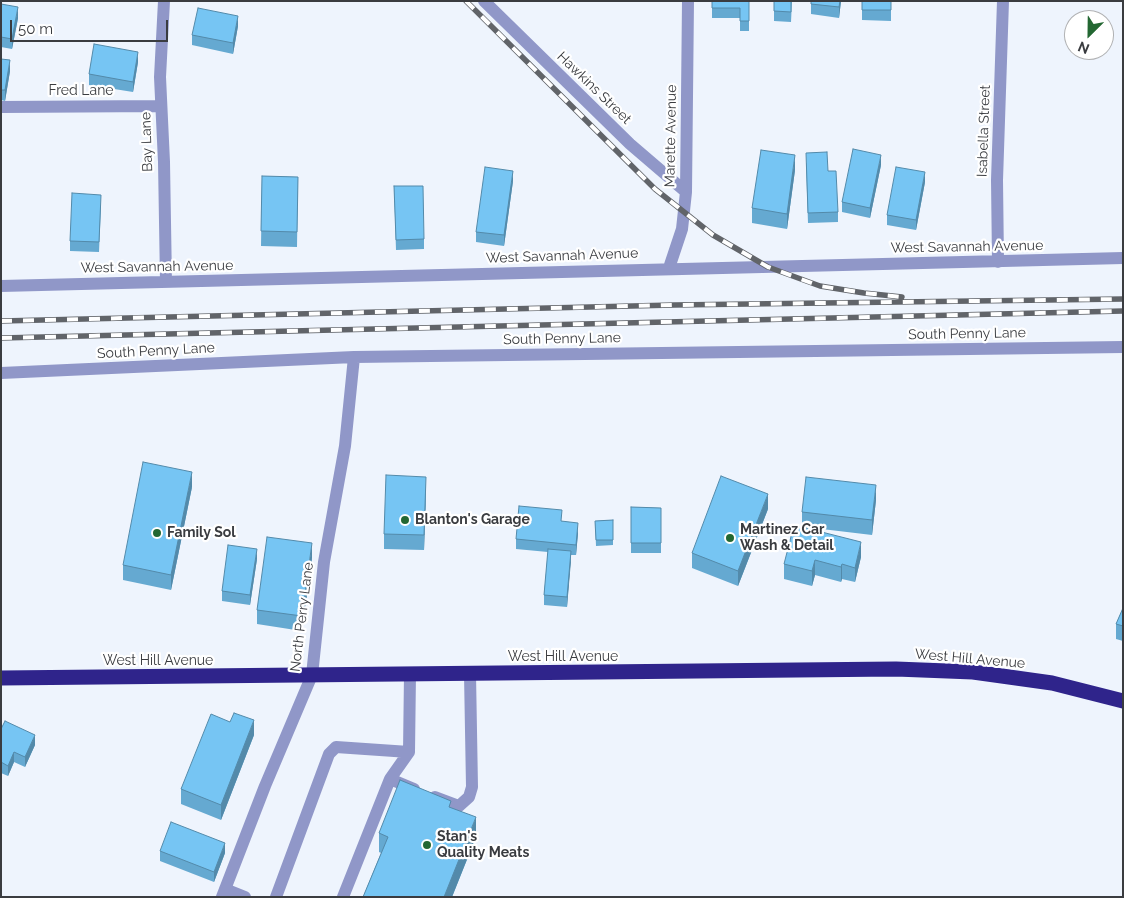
<!DOCTYPE html>
<style>
body{margin:0}
#map{position:relative;width:1124px;height:898px;overflow:hidden;background:#eef4fd;font-family:Raleway,sans-serif}
canvas{display:block}
.frame{position:absolute;inset:0;border:2px solid #3a3c40;pointer-events:none}
.north{position:absolute;left:1064px;top:10px;width:50px;height:50px;box-sizing:border-box;background:#fff;border:1px solid #b0b1b3;border-radius:50%;rotate:203deg;font-size:14px;font-weight:700;line-height:20px;text-align:center;color:#3a3c40}
.north::after{content:'';display:block;margin:auto;width:18px;height:22px;background:#236732;clip-path:polygon(50% 0,100% 100%,50% 72%,0 100%)}
.scale{position:absolute;left:10px;top:20px;width:158px;height:22px;box-sizing:border-box;border:2px solid #3a3c40;border-top:0;padding-left:6px;font-size:15px;line-height:18px;white-space:nowrap;color:#3a3c40;-webkit-text-stroke:4px #fff;paint-order:stroke}
</style>
<div id="map">
<canvas width="1124" height="898"></canvas>
<div class="frame"></div>
<div class="north">N</div>
<div class="scale">50 m</div>
</div>
<script>
const ctx = document.querySelector('canvas').getContext('2d');
ctx.lineJoin = 'round';
const poly = rows => new Path2D(rows.map(r => 'M' + r).join(''));
function strokePath(path, color, width, dash) { ctx.strokeStyle = color; ctx.lineWidth = width; ctx.lineCap = dash ? 'butt' : 'round'; ctx.setLineDash(dash || []); ctx.stroke(path); }
function fill(path, color) { ctx.fillStyle = color; ctx.fill(path, 'evenodd'); }
function write(font, color, halo, rows, align = 'center') {
  ctx.font = font + ' Raleway,sans-serif'; ctx.lineWidth = 4.5; ctx.setLineDash([]); ctx.textBaseline = 'middle'; ctx.strokeStyle = halo; ctx.fillStyle = color; for (const [text, x, y, turn = 0] of rows) {
    ctx.save(); ctx.translate(x, y); ctx.rotate((+turn || 0) * Math.PI / 180); ctx.textAlign = isNaN(turn) ? turn : align; if (halo) ctx.strokeText(text, 0, 0); ctx.fillText(text, 0, 0); ctx.restore();
  }
}
const minor = poly([
 [164,1,160,77,164,162,166,282],
 [484,1,630,144,686,192],
 [1,107,161,106],
 [998,262,997,180,1003,1],
 [669,268,682,229,686,192,688,1],
 [1,286,1123,258],
 [1,373,354,357,1123,347],
 [390,779,409,752],
 [435,797,459,806,469,797,472,787,470,674],
 [225,889,245,897],
 [222,897,265,786,312,675,324,562,345,446,354,357],
 [276,897,329,754,336,747,409,752,410,674],
 [343,897,390,779,414,789]
]);
const highway = poly([
 [1,678,896,669,973,672,1009,677,1052,683,1123,701]
]);
const rail = poly([
 [466,1,655,189,713,235,768,267,820,286,864,293,902,297],
 [1,321,674,305,1123,299],
 [1,338,1123,311]
]);
const wall = poly([
 [712,1,749,1,749,31,740,31,740,18,712,18],
 [774,1,792,1,791,22,774,21],
 [841,1,839,18,811,14,811,4],
 [862,1,891,1,891,21,862,20],
 [1,4,18,18,12,49,1,47],
 [238,26,233,54,192,45,192,35],
 [1,59,10,71,5,101,1,100],
 [138,62,133,92,89,85,89,74],
 [806,163,828,171,838,212,838,222,808,223],
 [881,165,870,218,842,212,842,202],
 [795,170,787,229,752,223,752,208],
 [262,176,298,177,297,247,261,246],
 [513,181,504,246,476,242,476,232],
 [925,182,916,230,887,225,887,215],
 [394,186,424,239,424,249,396,250],
 [101,205,99,252,70,251,70,241],
 [192,487,171,590,123,580,123,565],
 [426,492,424,550,384,549,384,534],
 [876,500,872,535,805,527,861,557,855,582,842,579,841,582,815,575,812,586,784,579,784,564,802,527,802,512],
 [631,507,661,508,661,553,631,553],
 [768,509,738,586,692,568,692,553],
 [613,520,613,545,596,546,595,521],
 [562,521,578,533,576,555,571,555,567,607,544,605,544,595,548,552,516,549,516,539],
 [312,558,302,631,257,624,257,610],
 [257,559,250,605,222,601,222,591],
 [1123,608,1123,641,1116,639,1116,624],
 [230,722,254,735,221,820,181,804,181,789],
 [1,729,35,745,25,767,14,762,8,776,1,773],
 [451,808,476,837,452,897,363,897,381,853,379,852,379,833],
 [160,851,225,853,214,882,160,861]
]);
const shadedWall = poly([
 [840,1,841,1,839,18,839,7],
 [18,7,18,18,12,49,12,39],
 [238,16,238,26,233,54,233,43],
 [138,52,138,62,133,92,133,82],
 [10,60,10,71,5,101,5,90],
 [795,155,795,170,787,229,787,214],
 [881,155,881,165,870,218,870,208],
 [513,171,513,181,504,246,504,235],
 [925,172,925,182,916,230,916,220],
 [192,472,192,487,171,590,171,575],
 [426,477,426,492,424,550,424,535],
 [876,485,876,500,872,535,872,520],
 [768,494,768,509,738,586,738,571],
 [578,523,578,533,576,555,576,545],
 [861,542,861,557,855,582,855,568],
 [312,543,312,558,302,631,302,616],
 [257,549,257,559,250,605,250,595],
 [571,551,571,561,567,607,567,597],
 [815,560,815,575,812,586,812,571],
 [842,564,842,579,841,582,841,567],
 [254,720,254,735,221,820,221,805],
 [35,735,35,745,25,767,25,757],
 [14,752,14,762,8,776,8,766],
 [476,817,476,837,452,897,444,897],
 [225,843,225,853,214,882,214,872]
]);
const building = poly([
 [712,1,749,1,749,21,740,21,740,8,712,8,712,1],
 [774,1,791,1,791,12,774,11,774,1],
 [811,1,840,1,839,7,811,4,811,1],
 [862,1,891,1,891,10,862,10,862,1],
 [1,4,18,7,12,39,1,37,1,4],
 [198,8,238,16,233,43,192,35,198,8],
 [94,44,138,52,133,82,89,74,94,44],
 [1,59,10,60,5,90,1,90,1,59],
 [853,149,881,155,870,208,842,202,853,149],
 [761,150,795,155,787,214,752,208,761,150],
 [827,152,828,171,836,171,838,212,808,213,806,153,827,152],
 [485,167,513,171,504,235,476,232,485,167],
 [896,167,925,172,916,220,887,215,896,167],
 [262,176,298,177,297,232,261,231,262,176],
 [394,186,423,186,424,239,396,240,394,186],
 [72,193,101,195,99,242,70,241,72,193],
 [143,462,192,472,171,575,123,565,143,462],
 [386,475,426,477,424,535,384,534,386,475],
 [721,476,768,494,738,571,692,553,721,476],
 [806,477,876,485,872,520,802,512,806,477],
 [519,506,562,510,561,521,578,523,576,545,516,539,519,506],
 [631,507,661,508,661,543,631,543,631,507],
 [613,520,613,540,596,540,595,521,613,520],
 [794,525,861,542,855,568,842,564,841,567,815,560,812,571,784,564,794,525],
 [267,537,312,543,302,616,257,610,267,537],
 [228,545,257,549,250,595,222,591,228,545],
 [548,549,571,551,567,597,544,595,548,549],
 [1123,608,1123,626,1116,624,1123,608],
 [234,713,254,720,221,805,181,789,211,714,230,722,234,713],
 [5,721,35,735,25,757,14,752,8,766,1,762,1,729,5,721],
 [400,780,451,801,449,807,476,817,444,897,363,897,388,837,379,833,400,780],
 [171,822,225,843,214,872,160,851,171,822]
]);
const markers = [
 [405,520,5,"#236732"],
 [157,533,5,"#236732"],
 [730,538,5,"#236732"],
 [427,845,5,"#236732"]
];
const streetNames = [
 ["Hawkins Street",594,88,44],
 ["Fred Lane",81,91],
 ["Isabella Street",984,131,-88],
 ["Marette Avenue",671,136,-89],
 ["Bay Lane",147,142,-92],
 ["West Savannah Avenue",967,247,-1],
 ["West Savannah Avenue",562,256,-2],
 ["West Savannah Avenue",157,267,-1],
 ["South Penny Lane",967,334,-1],
 ["South Penny Lane",562,339,-1],
 ["South Penny Lane",156,351,-3],
 ["North Perry Lane",302,617,-83],
 ["West Hill Avenue",563,657],
 ["West Hill Avenue",970,659,5],
 ["West Hill Avenue",158,661]
];
const poiNames = [
 ["Blanton's Garage",415,520],
 ["Martinez Car",740,530],
 ["Wash & Detail",740,546],
 ["Family Sol",167,533],
 ["Stan's",437,837],
 ["Quality Meats",437,853]
];
strokePath(minor, '#9097c8', 12);
strokePath(highway, '#2f248b', 15);
strokePath(rail, '#616469', 5.5);
strokePath(rail, '#fff', 4, [11]);
fill(wall, '#65a9d1');
fill(shadedWall, '#538aaa');
fill(building, '#76c5f3');
strokePath(building, '#538aaa', 1);
for (const [x, y, r, color] of markers) { const dot = new Path2D(); dot.arc(x, y, r, 0, 2 * Math.PI); ctx.fillStyle = color; ctx.fill(dot); strokePath(dot, '#fff', 2); }
write('14px', '#3a3c40', '#fff', streetNames);
write('bold 14px', '#3a3c40', '#fff', poiNames, 'left');
</script>
